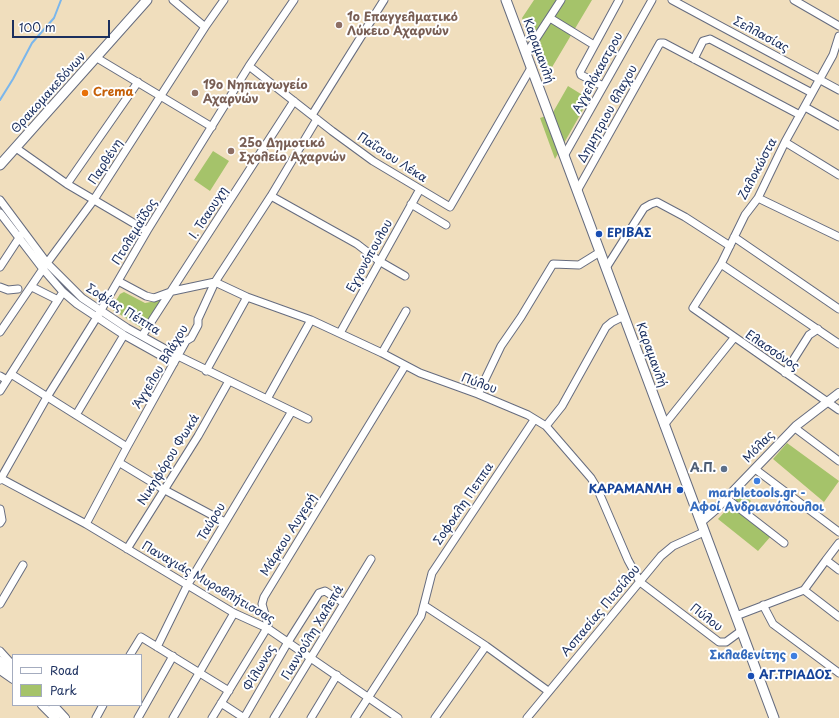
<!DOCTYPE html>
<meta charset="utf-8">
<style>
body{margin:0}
#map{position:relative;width:839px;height:718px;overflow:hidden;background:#f0debd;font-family:"Playpen Sans",sans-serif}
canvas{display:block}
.legend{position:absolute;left:12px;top:654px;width:130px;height:52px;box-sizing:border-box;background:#fff;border:1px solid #a4acbf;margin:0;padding:5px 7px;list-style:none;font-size:12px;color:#1b2f5e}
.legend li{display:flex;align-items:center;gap:8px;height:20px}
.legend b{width:20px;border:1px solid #a4acbf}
.scale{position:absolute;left:12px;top:20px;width:98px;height:18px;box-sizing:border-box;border:2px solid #1b2f5e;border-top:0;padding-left:5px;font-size:12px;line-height:14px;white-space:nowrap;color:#1b2f5e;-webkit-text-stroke:3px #fff;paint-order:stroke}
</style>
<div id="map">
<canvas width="839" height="718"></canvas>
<ul class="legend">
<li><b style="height:5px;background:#fff"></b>Road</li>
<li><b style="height:11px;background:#a5c36a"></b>Park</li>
</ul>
<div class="scale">100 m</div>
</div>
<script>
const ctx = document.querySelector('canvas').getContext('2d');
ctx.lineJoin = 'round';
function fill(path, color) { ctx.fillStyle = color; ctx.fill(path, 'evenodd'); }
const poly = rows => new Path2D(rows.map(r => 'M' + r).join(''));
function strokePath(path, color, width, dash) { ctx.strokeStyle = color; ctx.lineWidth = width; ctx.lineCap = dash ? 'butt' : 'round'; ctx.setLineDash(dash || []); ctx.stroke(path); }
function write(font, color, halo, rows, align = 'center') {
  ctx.font = font + ' "Playpen Sans",sans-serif'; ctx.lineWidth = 4; ctx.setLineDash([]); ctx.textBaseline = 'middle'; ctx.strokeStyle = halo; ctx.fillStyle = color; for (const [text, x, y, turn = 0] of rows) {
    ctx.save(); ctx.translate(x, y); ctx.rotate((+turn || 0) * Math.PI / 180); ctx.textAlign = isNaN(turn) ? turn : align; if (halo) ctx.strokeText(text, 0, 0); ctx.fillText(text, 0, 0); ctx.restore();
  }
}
const green = poly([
 [534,0,592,0,545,79,522,18],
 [568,86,589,99,555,159,540,118,552,114],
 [213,151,229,161,210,191,194,180],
 [124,292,145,303,162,300,143,329,113,310,112,307,120,294],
 [787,443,839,481,824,502,773,459],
 [741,493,751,501,744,509,734,502],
 [731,505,771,536,758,551,718,519]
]);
const stream = poly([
 [0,100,13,79,32,43,54,18,61,0]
]);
const minor = poly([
 [173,0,205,27],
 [672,0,839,90],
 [794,0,839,26],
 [550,18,594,45],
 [839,36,833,55,785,142,758,198,745,215,721,264,693,308,839,410],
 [526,54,561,0],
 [97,58,212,127],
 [694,59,703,41,710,39,812,93],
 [249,66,332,131,373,161,450,207,531,68],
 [603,86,581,75,580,72,619,0],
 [805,107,839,126],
 [312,115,384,0],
 [785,142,839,175],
 [16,148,67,184,147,231],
 [564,156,652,0],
 [67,184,138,82],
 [577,191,660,43,664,43,800,115],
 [271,196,357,244,379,261,405,276],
 [758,198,839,237],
 [0,200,47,263,82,298,127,328,178,356,308,419],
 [411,204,446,225],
 [0,213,43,269,63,292,77,304,124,335,174,363],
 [734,237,839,309],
 [721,264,839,344],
 [0,267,21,235],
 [606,268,644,208,651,204,657,202,685,217,730,246],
 [118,281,146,296,154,298,173,291,215,282,247,297,311,320,382,353,420,373,478,394,528,415,546,426,591,478,597,488,628,560,640,582,719,642,726,642,741,631],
 [0,287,8,290,18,289],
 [32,287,58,300],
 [0,332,47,263,93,201,205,27,224,0],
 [340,333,420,189],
 [142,336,294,101],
 [382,353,406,311],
 [206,371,247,297],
 [785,373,809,335,818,329],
 [11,374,127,447],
 [0,376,7,380],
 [0,391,63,292],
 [478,394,501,346,521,317,553,264,579,265,600,252],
 [267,399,311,320],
 [76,415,124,335],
 [664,425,734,338],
 [546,426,562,406,606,327,612,322,624,316],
 [795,428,839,461],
 [120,463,163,489,225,522],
 [755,469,839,532],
 [0,478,86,524,234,613,267,628,398,718],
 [0,480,47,397,97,317,147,231,249,66,294,0],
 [726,498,784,543],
 [0,509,2,520,0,523],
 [86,524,127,447,186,341,191,338,198,325,198,319,215,282,271,196,317,119],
 [839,543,826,560,839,570],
 [127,549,198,436,229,381],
 [804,590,839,617],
 [0,604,23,565],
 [763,605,773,624,839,673],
 [425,606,486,646,548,691],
 [736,616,804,590,826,560],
 [157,647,187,586,292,411],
 [0,651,10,662,6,671],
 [130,655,141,637,229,691],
 [221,703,244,718],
 [96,718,103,705],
 [138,718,173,656],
 [173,718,234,613],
 [212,718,267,628,268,625,262,604,264,597,405,366],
 [244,718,288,642,319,593,325,591,344,603],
 [274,718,371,559],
 [311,718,337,675],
 [355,718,421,616,432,573,534,420],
 [435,718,486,646],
 [527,718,661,556,673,546,704,532]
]);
const tertiary = poly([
 [701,522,715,510,796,426,839,393],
 [0,661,13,670],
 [0,670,13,679],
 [42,705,55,718],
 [53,705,65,718]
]);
const secondary = poly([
 [506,0,774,718],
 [0,165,147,0]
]);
const markers = [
 [339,25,4,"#8d6e63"],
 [85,93,4,"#e8710a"],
 [195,93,4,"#8d6e63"],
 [231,151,4,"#8d6e63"],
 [599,234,4,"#1a4fb4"],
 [724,469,4,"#5c6f8a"],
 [757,481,4,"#3f7fe0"],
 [680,490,4,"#1a4fb4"],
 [794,656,4,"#3f7fe0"],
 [751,676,4,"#1a4fb4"]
];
const educationNames = [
 ["1ο Επαγγελματικό",347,18],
 ["Λύκειο Αχαρνών",347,32],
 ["19ο Νηπιαγωγείο",203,86],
 ["Αχαρνών",203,100],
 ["25ο Δημοτικό",239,144],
 ["Σχολείο Αχαρνών",239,158]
];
const streetNames = [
 ["Σελλασίας",761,35,28],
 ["Καραμανλή",538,51,70],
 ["Αγγελόκαστρου",598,73,-61],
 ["Θρακομακεδόνων",49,93,-48],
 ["Δημητριου βλαχου",608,114,-61],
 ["Παΐσιου Λέκα",392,158,33],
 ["Παρθένη",106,162,-57],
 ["Ζαλοκώστα",758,169,-62],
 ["Ι. Τσαουχη",209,213,-57],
 ["Πτολεμαΐδος",135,232,-59],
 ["Εγγονόπουλου",370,256,-61],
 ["Σοφίας Πέππα",123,310,32],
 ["Ελασσόνος",772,351,34],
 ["Καραμανλή",651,355,70],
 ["Άγγελου Βλάχου",161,367,-59],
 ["Πύλου",479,384,20],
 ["Μόλας",759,447,-46],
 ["Νικηφόρου Φωκά",169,460,-58],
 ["Σοφοκλη Πεππα",464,504,-56],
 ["Ταύρου",212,522,-59],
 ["Μάρκου Αυγερή",289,535,-58],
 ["Παναγιάς Μυροβλήτισσας",208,583,30],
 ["Ασπασίας Πιτσίλου",601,611,-50],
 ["Πύλου",706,618,37],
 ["Γιαννούλη Χαλεπά",313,633,-59],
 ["Φίλωνος",260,668,-60]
];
const foodNames = [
 ["Crema",93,93]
];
const transitNames = [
 ["ΕΡΙΒΑΣ",607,234],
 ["ΚΑΡΑΜΑΝΛΗ",672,490,"right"],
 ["ΑΓ.ΤΡΙΑΔΟΣ",759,676]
];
const serviceNames = [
 ["Α.Π.",716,469]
];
const shopNames = [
 ["marbletools.gr -",757,494],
 ["Αφοί Ανδριανόπουλοι",757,508],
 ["Σκλαβενίτης",786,656,"right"]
];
fill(green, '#a5c36a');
strokePath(stream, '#7ab6ec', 2);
strokePath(minor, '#666c7f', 9);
strokePath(tertiary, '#666c7f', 10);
strokePath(secondary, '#666c7f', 11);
strokePath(minor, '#fff', 7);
strokePath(tertiary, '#fff', 8);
strokePath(secondary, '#fff', 9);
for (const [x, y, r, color] of markers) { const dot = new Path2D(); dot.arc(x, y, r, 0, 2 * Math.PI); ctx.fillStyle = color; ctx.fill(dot); strokePath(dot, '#fff', 1.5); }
write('bold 12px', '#785e54', '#fff', educationNames, 'left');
write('12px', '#1b2f5e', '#fff', streetNames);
write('bold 12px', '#c56008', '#fff', foodNames, 'left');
write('bold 12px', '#164399', '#fff', transitNames, 'left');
write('bold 12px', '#4e5e75', '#fff', serviceNames, 'right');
write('bold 12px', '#366cbe', '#fff', shopNames);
</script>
